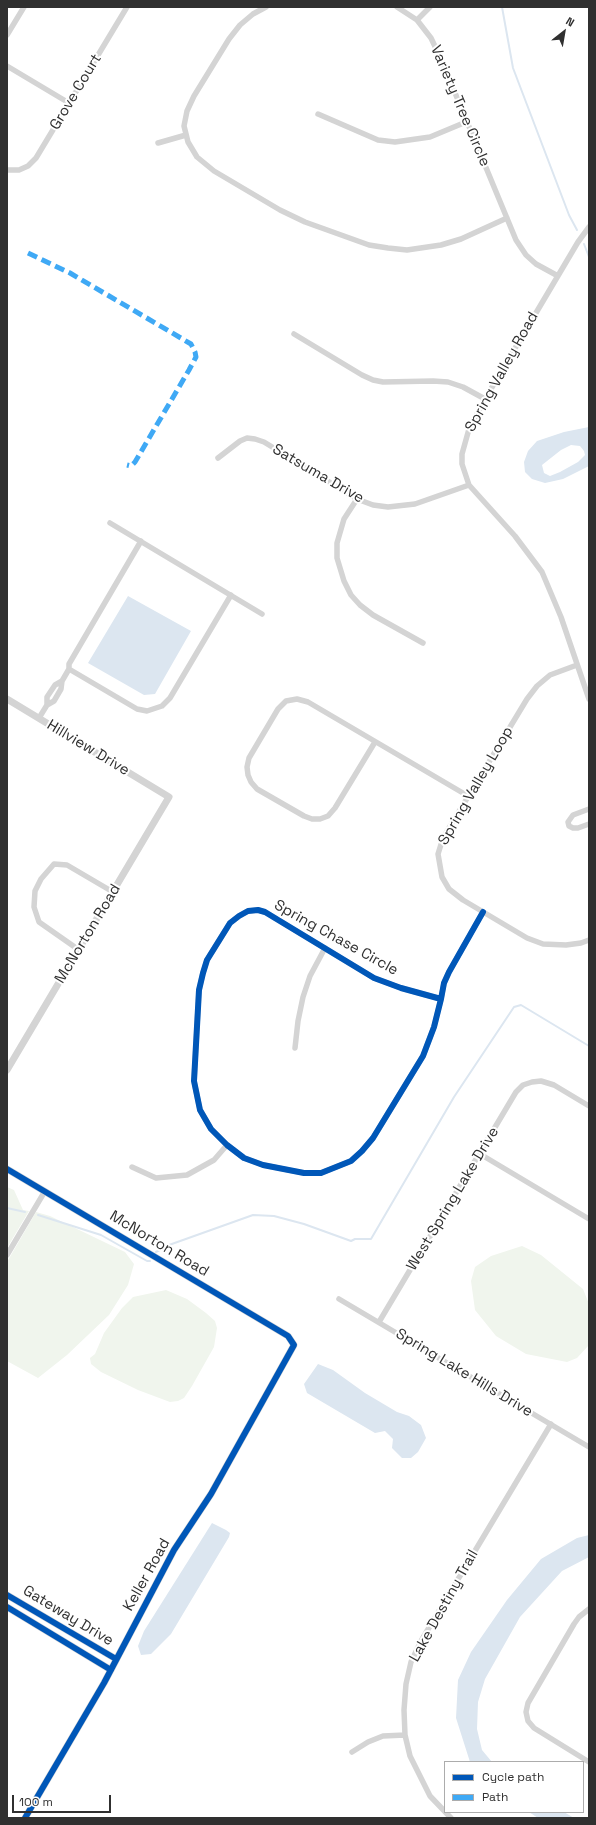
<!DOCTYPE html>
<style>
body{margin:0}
#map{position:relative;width:596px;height:1825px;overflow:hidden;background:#fff;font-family:"Space Grotesk",sans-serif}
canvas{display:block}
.frame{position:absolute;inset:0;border:8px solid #303030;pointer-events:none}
.legend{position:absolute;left:444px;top:1761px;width:140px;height:52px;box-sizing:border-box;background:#fff;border:1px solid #acacac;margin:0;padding:5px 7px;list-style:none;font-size:12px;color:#303030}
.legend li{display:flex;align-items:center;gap:8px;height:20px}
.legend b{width:20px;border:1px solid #acacac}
.north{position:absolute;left:544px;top:12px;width:40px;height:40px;-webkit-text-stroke:3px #fff;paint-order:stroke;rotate:31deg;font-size:11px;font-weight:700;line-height:16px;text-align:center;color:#303030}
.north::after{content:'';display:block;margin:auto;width:14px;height:18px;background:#303030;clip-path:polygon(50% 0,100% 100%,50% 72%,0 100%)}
.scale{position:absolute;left:12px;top:1795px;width:99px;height:18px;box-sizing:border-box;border:2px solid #303030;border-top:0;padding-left:5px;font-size:12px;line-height:14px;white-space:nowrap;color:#303030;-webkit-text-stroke:3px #fff;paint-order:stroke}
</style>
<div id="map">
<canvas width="596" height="1825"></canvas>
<div class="frame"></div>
<ul class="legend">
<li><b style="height:5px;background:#0057b8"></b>Cycle path</li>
<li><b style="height:5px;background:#3fa9f5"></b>Path</li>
</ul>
<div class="north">N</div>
<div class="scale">100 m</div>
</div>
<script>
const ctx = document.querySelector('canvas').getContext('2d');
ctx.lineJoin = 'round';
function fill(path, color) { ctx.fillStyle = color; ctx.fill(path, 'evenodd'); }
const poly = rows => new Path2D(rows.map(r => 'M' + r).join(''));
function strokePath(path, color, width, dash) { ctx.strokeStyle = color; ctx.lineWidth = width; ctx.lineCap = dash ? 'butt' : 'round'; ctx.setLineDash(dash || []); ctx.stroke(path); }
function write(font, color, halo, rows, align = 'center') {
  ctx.font = font + ' "Space Grotesk",sans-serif'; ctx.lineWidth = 4; ctx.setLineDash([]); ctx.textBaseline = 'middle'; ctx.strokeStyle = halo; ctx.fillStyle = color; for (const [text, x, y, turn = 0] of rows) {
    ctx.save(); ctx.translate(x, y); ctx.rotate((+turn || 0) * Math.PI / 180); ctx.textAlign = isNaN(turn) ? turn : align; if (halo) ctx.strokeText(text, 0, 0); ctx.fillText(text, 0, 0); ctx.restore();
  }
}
const green = poly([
 [7,1187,14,1190,23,1210,29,1211,7,1248],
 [36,1212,50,1216,125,1252,134,1264,128,1285,109,1315,67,1355,38,1378,7,1361,7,1262],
 [522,1246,541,1255,583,1289,589,1304,589,1345,577,1358,567,1362,526,1354,496,1336,475,1310,471,1281,475,1267,491,1256],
 [166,1290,187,1299,206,1313,215,1321,217,1328,214,1347,192,1386,184,1398,178,1401,170,1402,138,1390,101,1372,91,1364,90,1358,95,1354,104,1333,122,1308,133,1297]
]);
const water = poly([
 [589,427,589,466,563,479,545,483,532,479,525,472,524,462,528,451,537,441,564,432],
 [571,445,580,446,584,451,585,455,578,462,560,472,550,476,544,473,542,465,561,450],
 [128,596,191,631,155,694,144,695,88,663],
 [318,1364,333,1370,365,1393,397,1412,409,1416,421,1425,426,1438,418,1452,411,1458,402,1458,392,1448,393,1439,385,1431,375,1433,307,1393,304,1384],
 [212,1523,226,1530,230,1533,229,1537,171,1634,151,1654,141,1655,138,1646,144,1631],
 [589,1535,589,1557,562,1571,520,1617,485,1679,478,1702,477,1729,482,1750,492,1762,470,1762,456,1718,458,1680,471,1652,507,1600,541,1559,577,1538],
 [529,1812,564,1812,574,1818,538,1818]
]);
const stream = poly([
 [502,7,513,68,569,215,577,230],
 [584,244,589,257],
 [7,1208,25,1212],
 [38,1215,101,1235,147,1261,150,1261],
 [156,1252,169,1245,253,1215,274,1216,304,1224,351,1241,355,1239,371,1239,454,1097,514,1007,521,1005,589,1046]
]);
const minor = poly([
 [266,7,253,14,240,25,229,39,194,96,187,111,184,126,188,142,197,157,214,171,280,210,305,222,369,245,388,248,407,250,441,245,461,239,507,218],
 [397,7,417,20,431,38,441,59,516,240,526,255,536,264,558,276],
 [417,20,430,7],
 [7,35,24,7],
 [7,66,69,103],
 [318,114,378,140,395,142,430,137,466,122],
 [158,143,186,135],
 [7,170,19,170,28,166,36,158,127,7],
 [589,227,578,242,485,399,469,429,462,454,462,464,469,485,515,536,542,572,561,617,589,699],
 [294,334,362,375,373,380,383,382,433,381,448,382,463,387,485,399],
 [218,458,240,441,247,438,255,439,264,442,357,499,373,505,388,507,415,504,469,485],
 [357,499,344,519,337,543,337,558,344,581,351,595,360,605,373,615,423,643],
 [110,523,262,614],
 [577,665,550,675,537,686,527,699,443,838,438,854,442,877,449,889,463,900,527,938,543,944,566,945,581,943,589,940],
 [69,669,69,664,141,541],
 [47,705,47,697,55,685,62,681],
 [39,718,47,705,54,701,61,689,62,681,69,669,137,709,147,711,162,706,170,698,231,595],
 [375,742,335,808,328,816,320,819,312,819,304,816,257,789,251,782,248,775,247,767,249,758,278,709,286,701,297,699,308,702,468,796],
 [589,809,573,815,568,822,569,826,573,828,578,828,589,824],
 [79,950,39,922,34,907,35,891,41,879,54,864,67,865,113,892],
 [441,999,401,988,374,978,265,912,258,910,248,911,239,916,230,923,207,960,203,973,199,990,194,1081,200,1110,211,1129,227,1145,244,1158,263,1165,304,1173,321,1173,351,1161,362,1151,373,1138,423,1056,434,1027,441,999,444,983,449,972,483,912],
 [295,1048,298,1021,303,997,310,976,325,948],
 [480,1154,589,1219],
 [132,1167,156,1178,187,1175,214,1160,227,1145],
 [7,1255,45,1191],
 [339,1299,589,1447],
 [379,1322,516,1092,523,1085,532,1082,541,1081,554,1085,589,1106],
 [589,1609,579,1617,574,1624,528,1703,526,1712,528,1721,534,1728,589,1762],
 [352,1752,368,1742,383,1736,405,1735],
 [451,1818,430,1796,410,1756,405,1735,404,1710,406,1684,411,1662,421,1641,551,1424]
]);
const tertiary = poly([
 [7,699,169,797,7,1070],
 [7,1169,288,1336,294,1345,211,1494,174,1550,104,1683,25,1818],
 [7,1595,116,1659],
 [7,1607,111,1670]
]);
const quiet = poly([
 [28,253,70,273,191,344,195,352,196,357,189,370,135,462,131,466,127,465]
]);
const cycleway = poly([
 [441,999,401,988,374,978,265,912,258,910,248,911,239,916,230,923,207,960,203,973,199,990,194,1081,200,1110,211,1129,227,1145,244,1158,263,1165,304,1173,321,1173,351,1161,362,1151,373,1138,423,1056,434,1027,441,999,444,983,449,972,483,912],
 [7,1169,288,1336,294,1345,211,1494,174,1550,104,1683,25,1818],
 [7,1595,116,1659],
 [7,1607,111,1670]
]);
const streetNames = [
 ["Grove Court",76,92,-59],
 ["Variety Tree Circle",460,106,67],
 ["Spring Valley Road",502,372,-61],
 ["Satsuma Drive",318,474,30],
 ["Hillview Drive",88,748,31],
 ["Spring Valley Loop",476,786,-60],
 ["McNorton Road",88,934,-59],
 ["Spring Chase Circle",336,938,29],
 ["West Spring Lake Drive",453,1199,-59],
 ["McNorton Road",159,1244,31],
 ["Spring Lake Hills Drive",464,1373,31],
 ["Keller Road",147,1575,-61],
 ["Lake Destiny Trail",444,1606,-61],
 ["Gateway Drive",68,1616,31]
];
fill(green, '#f0f5ed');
fill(water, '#dce6f0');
strokePath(stream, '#dce6f0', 2);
strokePath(minor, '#d4d4d4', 5.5);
strokePath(tertiary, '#d4d4d4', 7);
strokePath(quiet, '#3fa9f5', 5, [10, 5]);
strokePath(cycleway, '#0057b8', 6);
write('15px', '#303030', '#fff', streetNames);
</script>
